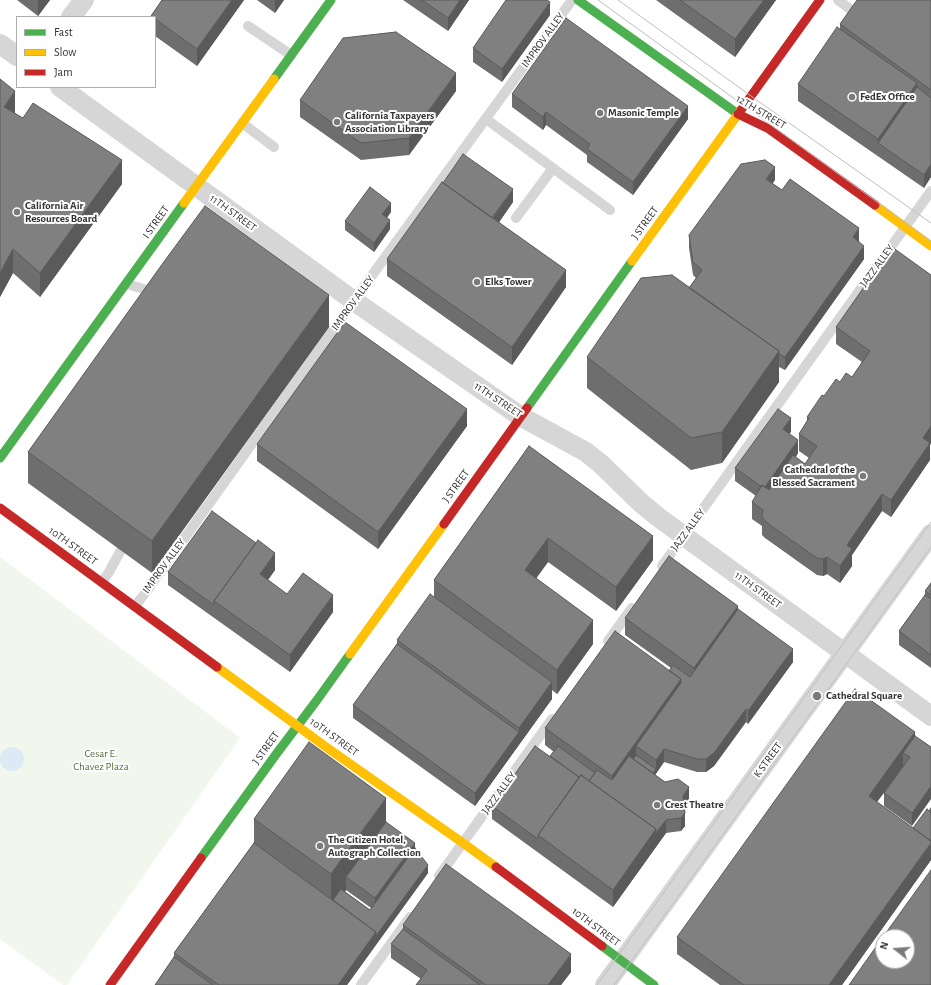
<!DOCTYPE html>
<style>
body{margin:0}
#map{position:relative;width:931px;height:985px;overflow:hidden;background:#fff;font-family:"Alegreya Sans",sans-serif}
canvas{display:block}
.legend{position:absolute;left:16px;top:16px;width:140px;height:72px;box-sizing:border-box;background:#fff;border:1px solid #adadad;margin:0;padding:5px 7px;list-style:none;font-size:12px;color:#323232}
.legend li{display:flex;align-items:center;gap:8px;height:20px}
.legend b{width:20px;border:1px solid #adadad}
.north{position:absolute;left:875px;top:929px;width:40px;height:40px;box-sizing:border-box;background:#fff;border:1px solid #adadad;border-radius:50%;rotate:287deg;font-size:11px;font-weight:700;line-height:16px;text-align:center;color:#323232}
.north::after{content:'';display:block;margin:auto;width:14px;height:18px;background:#7a7a7a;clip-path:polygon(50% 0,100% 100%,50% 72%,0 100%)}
</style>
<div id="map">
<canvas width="931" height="985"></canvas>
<ul class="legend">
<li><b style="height:5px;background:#4caf50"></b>Fast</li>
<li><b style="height:5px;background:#ffc107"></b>Slow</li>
<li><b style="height:5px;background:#c62828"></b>Jam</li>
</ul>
<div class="north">N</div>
</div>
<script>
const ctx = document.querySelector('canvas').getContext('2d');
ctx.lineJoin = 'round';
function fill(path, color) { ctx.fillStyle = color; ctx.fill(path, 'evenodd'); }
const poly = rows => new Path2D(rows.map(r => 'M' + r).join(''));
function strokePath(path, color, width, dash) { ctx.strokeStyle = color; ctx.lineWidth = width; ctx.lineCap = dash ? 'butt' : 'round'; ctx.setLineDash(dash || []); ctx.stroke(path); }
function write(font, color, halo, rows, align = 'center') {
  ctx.font = font + ' "Alegreya Sans",sans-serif'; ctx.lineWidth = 4; ctx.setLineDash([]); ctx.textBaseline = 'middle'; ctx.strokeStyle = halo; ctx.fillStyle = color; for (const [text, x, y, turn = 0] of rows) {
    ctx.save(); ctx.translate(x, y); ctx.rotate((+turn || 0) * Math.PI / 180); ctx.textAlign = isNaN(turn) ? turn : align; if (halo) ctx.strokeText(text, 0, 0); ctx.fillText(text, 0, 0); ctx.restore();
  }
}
const green = poly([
 [0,557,240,738,67,985,63,985,0,939]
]);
const water = poly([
 '0 759a12 12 0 1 1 24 0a12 12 0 1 1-24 0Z'
]);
const lane = poly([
 [838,0,858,15],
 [248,26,291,55],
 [486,119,610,210],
 [242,123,274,147],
 [516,218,553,168],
 [127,284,157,293],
 [662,566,931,191],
 [102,582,109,572,121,550],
 [135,606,146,592,373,274,572,0],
 [608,641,632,608],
 [439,876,552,719],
 [361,985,410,917]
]);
const street = poly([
 [71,17,84,0],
 [0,44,17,56],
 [60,87,354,301,520,416,586,452,601,464,641,503,658,517,931,716],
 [605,985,931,534]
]);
const fast = poly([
 [578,0,738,114],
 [274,79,331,0],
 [527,408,632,261],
 [0,458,184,203],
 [201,858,277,753,317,700,350,654],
 [602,946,654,985]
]);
const slow = poly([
 [184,203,274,79],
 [875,205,931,246],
 [632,261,741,110],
 [350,654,444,524],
 [217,667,326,747,463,843,496,867]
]);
const jam = poly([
 [741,110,820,0],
 [738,114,769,129,875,205],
 [0,508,217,667],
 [444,524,527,408],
 [496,867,602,946],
 [110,985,201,858]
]);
const tram = poly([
 [598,0,931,241],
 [618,0,751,96,931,223],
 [597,985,931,522],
 [614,985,931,547]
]);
const wall = poly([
 [17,0,50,0,38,16],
 [162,0,244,0,197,66,155,36,155,17,151,17,151,16],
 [257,0,284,0,275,13],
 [403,0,469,0,448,31],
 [656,0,776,0,735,57],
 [931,0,931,177,924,188,798,101,798,84,840,29,840,24],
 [550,15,502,82,473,62,473,48],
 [456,91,409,155,361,160,300,117,300,100],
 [512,94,688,119,633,195,587,162,587,155,546,125,543,130,512,107],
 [15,114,122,184,40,297,13,273,0,297],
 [775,180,772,184,859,241,864,259,785,370,779,367,779,382,722,463,691,470,587,388,587,357,689,288,696,278,693,275,689,248,689,235],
 [443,183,513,202,499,222,566,287,512,365,387,276,387,259],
 [391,212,387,218,390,229,374,252,345,230,345,221],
 [931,275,931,443,930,445,930,460,891,517,882,511,852,555,852,566,840,583,827,574,823,576,817,575,765,538,762,535,762,526,752,519,752,502,756,496,735,481,735,468,791,432,789,434,798,453,796,457,805,464,809,458,799,451,799,434,807,421,807,417,840,382,852,377,862,362,836,344,836,327],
 [329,327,152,573,28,483,28,452],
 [467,426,378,549,257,461,257,444],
 [529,446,653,560,616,611,548,562,536,578,593,644,557,694,552,690,552,699,475,806,353,718,353,705,397,644,397,640,434,597,434,580],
 [275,570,268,580,287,594,333,612,290,672,168,585,168,572],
 [931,583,931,668,899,645,899,631,925,595,925,591],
 [738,609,793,662,748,724,746,722,714,766,706,772,697,772,664,762,655,775,689,800,685,807,685,826,681,831,666,833,613,907,492,819,492,806,550,756,554,752,545,745,545,728,669,671,671,668,625,635,625,618],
 [915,732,912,826,884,806,884,793,877,802,931,860,842,985,720,985,677,954,677,937],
 [254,819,386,822,415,848,428,873,347,985,155,985,174,957,174,953,254,843],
 [346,890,371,908,370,910,345,892],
 [403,925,571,972,561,985,416,985,421,979,391,958,391,944,403,929]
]);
const shadedWall = poly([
 [38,0,50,0,38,16],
 [232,0,244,0,197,66,197,49],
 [275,0,284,0,275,13],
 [460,0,469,0,448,31,448,18],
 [764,0,776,0,735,57,735,39],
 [550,2,550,15,502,82,502,69],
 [456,73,456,91,409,155,409,138],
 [917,83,917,101,878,143,878,139],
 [15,91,15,115,4,107],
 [688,106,688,119,633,195,633,182],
 [546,112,546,125,543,130,543,117],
 [122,160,122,184,40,297,40,273],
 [931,164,931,177,924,188,924,175],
 [775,167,775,180,766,193,766,179],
 [513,189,513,202,491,234,491,221],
 [391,203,391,212,382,223,382,214],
 [390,220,390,229,374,252,374,243],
 [859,228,859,241,853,250,853,237],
 [864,246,864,259,785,370,785,357],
 [13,249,13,273,0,297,0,273],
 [566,270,566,287,512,365,512,347],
 [329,295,329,327,152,573,152,541],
 [779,351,779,382,722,463,722,432],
 [467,409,467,426,378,549,378,532],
 [791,418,791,432,783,443,783,429],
 [931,426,931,443,930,445,930,460,891,517,891,500,923,438],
 [798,440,798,453,764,502,764,488],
 [882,494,882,511,852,555,852,566,840,583,840,566,847,545],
 [653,536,653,560,616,611,616,587],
 [548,538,548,562,525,594,525,570],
 [275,553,275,570,260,591,260,574],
 [827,557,827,574,823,576,823,559],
 [333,595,333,612,290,672,290,655],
 [738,606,738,623,694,685,694,668],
 [593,620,593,644,557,694,557,670],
 [793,649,793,662,748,724,748,711],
 [681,679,681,697,636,746,636,759,612,794,612,776],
 [552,682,552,699,475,806,475,793,519,732,519,728],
 [746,709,746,722,714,766,706,772,706,759],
 [915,732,915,749,903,753,903,766,869,813,869,796],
 [664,749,664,762,649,784,649,779,656,769,656,760],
 [931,786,931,799,912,826,912,813],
 [689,787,689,800,683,809,683,796],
 [386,798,386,835,346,877,346,890,335,906,331,903,331,874],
 [685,813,685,826,681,831,681,818],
 [666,820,666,833,613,907,613,890,656,829],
 [415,843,415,856,375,912,375,898],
 [931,843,931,860,842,985,829,985],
 [428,865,428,873,347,985,338,985,376,932],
 [571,954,571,972,561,985,548,985]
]);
const building = poly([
 [162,0,232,0,197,49,155,19,155,17,152,17,151,16,162,0],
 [422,0,460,0,448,18,422,0],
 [506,0,547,0,550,2,502,69,473,48,506,0],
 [680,0,764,0,735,39,680,0],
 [857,0,931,0,931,90,840,24,857,0],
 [566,18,688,106,633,182,587,149,590,144,546,112,543,117,512,94,566,18],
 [837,27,917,83,878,139,798,84,837,27],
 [396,32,456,73,409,138,361,143,300,100,343,38,396,32],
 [0,79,15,91,4,107,23,118,33,103,122,160,40,273,13,249,0,273,0,79],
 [917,87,931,98,931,164,924,175,878,143,917,87],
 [463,154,513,189,492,218,443,183,463,154],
 [765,160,775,167,766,179,782,190,790,179,859,228,853,237,864,246,785,357,779,354,779,351,689,288,702,270,693,262,689,235,741,164,765,160],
 [442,182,566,270,512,347,387,259,442,182],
 [370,187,391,203,382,214,390,220,374,243,345,221,370,187],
 [205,206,329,295,152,541,28,452,163,263,205,206],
 [892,247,931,275,931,426,923,438,930,443,891,500,882,494,847,545,852,549,840,566,827,557,823,559,817,558,774,528,765,521,762,517,763,510,752,502,762,485,769,490,793,455,805,464,817,446,799,434,809,418,807,417,822,395,824,396,836,379,840,382,846,373,852,377,870,351,836,327,892,247],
 [672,275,779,351,722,432,691,438,587,357,641,278,672,275],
 [345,322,467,409,378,532,257,444,345,322],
 [778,409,791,418,783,429,798,440,765,487,762,485,762,487,735,468,778,409],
 [529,446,653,536,616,587,548,538,525,570,593,620,557,670,434,580,529,446],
 [212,511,256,543,214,601,214,605,168,572,212,511],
 [258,540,275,553,260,574,287,594,303,573,333,595,290,655,214,601,258,540],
 [669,556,738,606,694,668,625,618,669,556],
 [931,583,931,595,925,591,931,583],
 [430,594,552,682,519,728,397,640,430,594],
 [925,595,931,599,931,655,899,631,925,595],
 [738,609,793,649,748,711,746,709,714,753,706,759,697,759,664,749,656,760,636,746,681,683,681,679,669,671,673,665,690,677,738,609],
 [615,631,681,679,612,776,545,728,615,631],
 [397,644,519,732,475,793,353,705,397,644],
 [855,689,915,732,869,796,931,841,931,843,829,985,744,985,677,937,855,689],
 [915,736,931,747,931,786,912,813,884,793,910,757,903,753,915,736],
 [309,742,386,798,331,874,254,819,309,742],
 [535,746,579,777,538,835,538,839,492,806,535,746],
 [558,746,595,773,589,781,581,775,579,777,550,756,558,746],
 [636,755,656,769,653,773,633,759,636,755],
 [629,756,665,782,678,779,689,787,683,796,685,813,681,818,666,820,656,833,656,829,589,781,597,770,612,780,629,756],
 [581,775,656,829,613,890,538,835,581,775],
 [931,808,931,813,929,811,931,808],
 [927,809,931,813,931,841,913,828,927,809],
 [386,822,415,843,375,898,346,877,386,822],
 [254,843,376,932,338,985,219,985,174,953,254,843],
 [415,848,428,865,376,936,376,932,333,900,341,889,370,910,415,848],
 [446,864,571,954,548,985,486,985,403,925,446,864],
 [931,870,931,985,849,985,883,937,883,961,907,961,907,937,883,937,931,870],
 [403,929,480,985,416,985,427,970,391,944,403,929],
 [174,957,213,985,155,985,174,957]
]);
const markers = [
 [852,97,4,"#7a7a7a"],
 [600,113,4,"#7a7a7a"],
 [337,122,4,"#7a7a7a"],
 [17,212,4,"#7a7a7a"],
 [477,282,4,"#7a7a7a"],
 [863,476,4,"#7a7a7a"],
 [817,696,5,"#7a7a7a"],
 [657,805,4,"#7a7a7a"],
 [320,846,4,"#7a7a7a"]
];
const streetNames = [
 ["IMPROV ALLEY",543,40,-54],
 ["12TH STREET",761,112,31],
 ["11TH STREET",233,213,36],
 ["I STREET",156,222,-55],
 ["J STREET",645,223,-54],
 ["JAZZ ALLEY",877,266,-54],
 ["IMPROV ALLEY",353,303,-54],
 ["11TH STREET",498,400,34],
 ["J STREET",456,486,-54],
 ["JAZZ ALLEY",688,530,-54],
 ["10TH STREET",73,546,36],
 ["IMPROV ALLEY",164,566,-54],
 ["11TH STREET",758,590,36],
 ["10TH STREET",334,737,36],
 ["J STREET",266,748,-54],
 ["K STREET",768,760,-54],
 ["JAZZ ALLEY",499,793,-54],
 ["10TH STREET",596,927,37]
];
const poiNames = [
 ["FedEx Office",860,97],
 ["Masonic Temple",608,113],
 ["California Taxpayers",345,116],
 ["Association Library",345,129],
 ["California Air",25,206],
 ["Resources Board",25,219],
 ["Elks Tower",485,282],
 ["Cathedral of the",855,470,"right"],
 ["Blessed Sacrament",855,483,"right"],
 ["Cathedral Square",826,696],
 ["Crest Theatre",665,805],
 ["The Citizen Hotel,",328,840],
 ["Autograph Collection",328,853]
];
const parkNames = [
 ["Cesar E.",101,754],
 ["Chavez Plaza",101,767]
];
fill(green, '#f2f7ee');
fill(water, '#dbeaf4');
strokePath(lane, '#d6d6d6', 10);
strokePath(street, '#d6d6d6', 20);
strokePath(fast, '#4caf50', 9);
strokePath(slow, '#ffc107', 9);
strokePath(jam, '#c62828', 9);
strokePath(tram, '#bebebe', 1);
fill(wall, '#6e6e6e');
fill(shadedWall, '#5a5a5a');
fill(building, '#808080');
strokePath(building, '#5a5a5a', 1);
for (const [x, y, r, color] of markers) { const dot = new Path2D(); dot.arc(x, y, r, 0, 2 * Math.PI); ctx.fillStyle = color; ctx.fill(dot); strokePath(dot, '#fff', 1.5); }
write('11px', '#323232', '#fff', streetNames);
write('bold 11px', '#323232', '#fff', poiNames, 'left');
write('11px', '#54733a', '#fff', parkNames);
</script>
